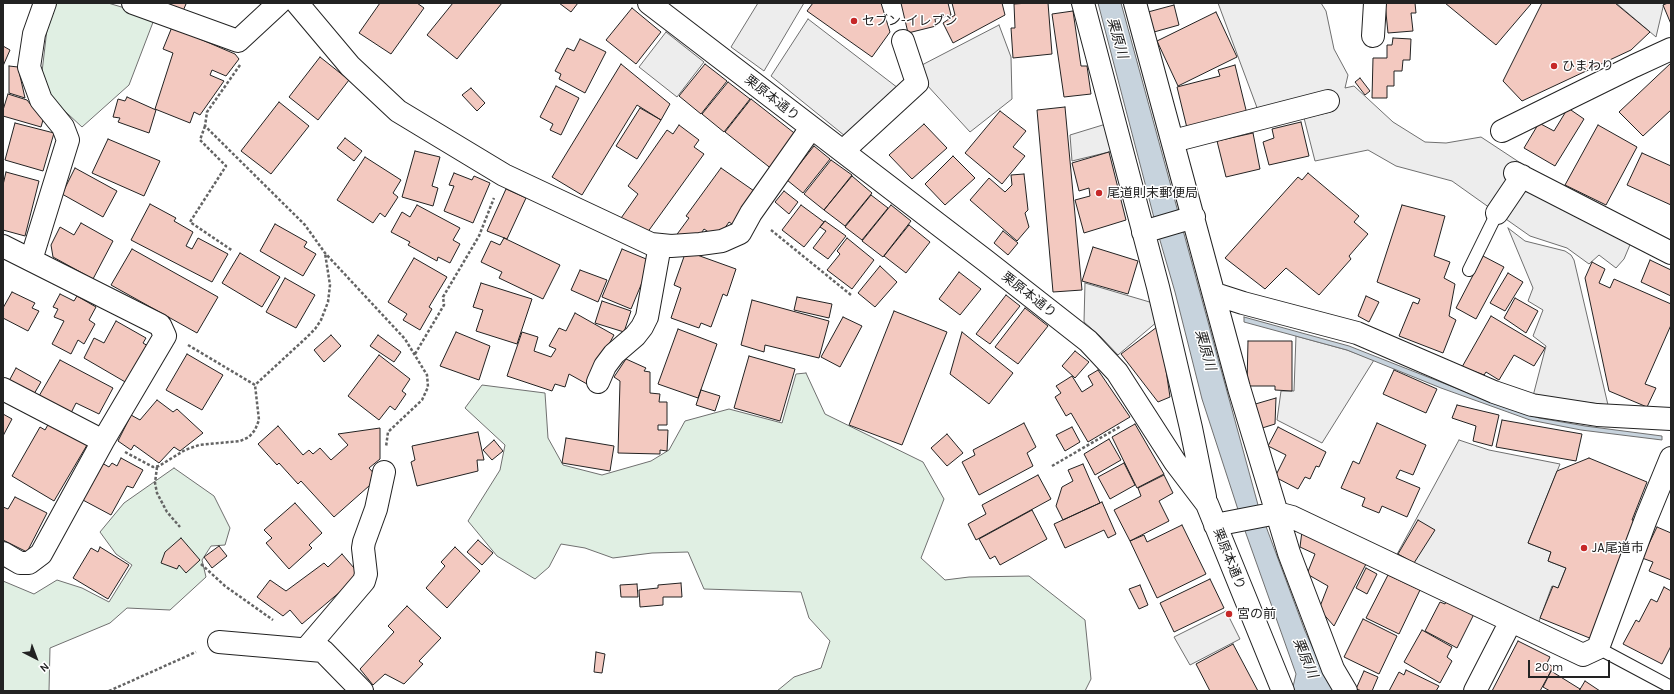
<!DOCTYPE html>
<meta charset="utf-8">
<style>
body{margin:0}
#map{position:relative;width:1674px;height:694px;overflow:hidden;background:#fff;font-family:Karla,sans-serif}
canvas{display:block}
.frame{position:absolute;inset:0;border:4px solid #222;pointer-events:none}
.north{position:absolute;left:16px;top:638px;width:40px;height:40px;-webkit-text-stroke:3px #fff;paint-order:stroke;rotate:138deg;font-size:11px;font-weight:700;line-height:16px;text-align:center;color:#222}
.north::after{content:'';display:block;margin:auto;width:14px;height:18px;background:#222;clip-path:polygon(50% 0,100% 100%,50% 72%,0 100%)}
.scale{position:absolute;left:1528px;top:660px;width:82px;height:18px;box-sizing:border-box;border:2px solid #222;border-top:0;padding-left:5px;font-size:12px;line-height:14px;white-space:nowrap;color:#222;-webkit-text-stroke:3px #fff;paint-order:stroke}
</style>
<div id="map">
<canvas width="1674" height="694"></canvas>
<div class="frame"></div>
<div class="north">N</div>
<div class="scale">20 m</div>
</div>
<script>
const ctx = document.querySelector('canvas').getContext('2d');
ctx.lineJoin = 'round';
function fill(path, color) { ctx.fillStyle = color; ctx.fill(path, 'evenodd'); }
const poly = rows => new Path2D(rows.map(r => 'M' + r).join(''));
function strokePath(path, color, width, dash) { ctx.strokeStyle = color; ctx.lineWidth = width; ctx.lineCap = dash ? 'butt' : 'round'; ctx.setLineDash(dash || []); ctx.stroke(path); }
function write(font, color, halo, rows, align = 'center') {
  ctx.font = font + ' Karla,"Noto Sans JP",sans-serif'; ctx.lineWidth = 3; ctx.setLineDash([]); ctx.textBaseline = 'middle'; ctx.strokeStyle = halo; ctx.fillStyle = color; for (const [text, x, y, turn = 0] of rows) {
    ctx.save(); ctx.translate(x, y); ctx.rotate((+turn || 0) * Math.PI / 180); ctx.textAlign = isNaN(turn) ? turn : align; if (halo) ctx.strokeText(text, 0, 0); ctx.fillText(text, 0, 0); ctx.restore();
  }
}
const green = poly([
 [56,3,108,3,155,17,129,85,82,127,55,102,45,86,42,72,47,29,56,3],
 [806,373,825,414,923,462,944,499,921,558,945,580,969,577,1029,576,1085,620,1091,679,1085,691,777,691,794,677,821,668,830,641,809,618,801,592,704,589,688,552,652,553,613,558,585,548,561,544,549,567,535,579,497,556,468,521,500,470,505,445,465,408,482,385,545,393,548,438,563,465,602,475,651,461,669,450,685,421,729,409,782,423,796,374,806,373],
 [174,468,214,496,230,528,225,545,211,546,202,560,206,577,170,610,127,608,110,623,50,648,49,691,3,691,3,581,34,594,57,580,82,588,109,602,132,565,116,554,100,532,124,503,174,468]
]);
const parking = poly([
 [758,3,804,3,764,71,731,47,758,3],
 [1218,3,1321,3,1326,11,1334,49,1348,75,1345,88,1354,86,1393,122,1425,142,1446,143,1481,137,1522,164,1490,208,1452,181,1396,166,1368,150,1315,161,1304,118,1331,112,1326,94,1259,113,1218,3],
 [1616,3,1664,3,1656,37,1616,3],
 [808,19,898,88,845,136,771,76,808,19],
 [999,25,1011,57,1012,99,970,132,926,84,920,66,999,25],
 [666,32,704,62,677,97,639,67,666,32],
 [1106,124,1113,151,1072,161,1070,135,1106,124],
 [1525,185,1632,240,1624,259,1616,268,1599,255,1589,264,1567,248,1530,236,1503,217,1525,185],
 [1508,228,1525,241,1565,251,1571,255,1574,260,1608,405,1533,396,1546,346,1533,336,1543,310,1528,301,1533,288,1508,228],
 [1085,283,1153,303,1158,321,1118,355,1100,336,1084,322,1085,283],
 [1296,336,1347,350,1374,360,1322,443,1277,420,1281,391,1294,391,1296,336],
 [1459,440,1489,450,1560,464,1528,543,1551,552,1548,561,1566,568,1558,588,1552,586,1538,624,1395,558,1459,440],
 [1226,611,1240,639,1190,665,1174,637,1226,611]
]);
const water = poly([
 [1098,3,1121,3,1258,505,1305,631,1333,691,1292,691,1296,674,1244,528,1202,399,1175,292,1159,237,1098,3],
 [1244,317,1349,346,1499,405,1539,418,1585,426,1662,436,1662,440,1581,430,1530,420,1441,388,1347,350,1244,322,1244,317]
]);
const building = poly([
 [167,3,184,3,186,4,183,11,167,4,167,3],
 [380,3,417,3,424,8,391,54,359,33,380,3],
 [453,3,502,3,457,59,427,35,453,3],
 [559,3,578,3,571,12,559,3],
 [813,3,881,3,890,32,872,57,807,11,813,3],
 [901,3,948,3,951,15,935,19,936,26,908,33,901,3],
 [952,3,1002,3,1005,15,953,43,943,23,955,15,952,3],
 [1029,3,1048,3,1052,54,1013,58,1011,28,1015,28,1014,4,1029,3],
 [1385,3,1415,3,1416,13,1411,13,1413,31,1388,33,1385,3],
 [1445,3,1530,3,1531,4,1496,45,1445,3],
 [1542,3,1615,3,1650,32,1631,50,1522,101,1503,81,1542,3],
 [1668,3,1671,3,1671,24,1663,5,1668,3],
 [1174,5,1179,25,1154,32,1148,12,1174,5],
 [632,8,661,32,636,64,606,40,632,8],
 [1073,11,1081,66,1087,66,1091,94,1064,97,1052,14,1073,11],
 [1216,12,1237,57,1178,86,1157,41,1216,12],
 [172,27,235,54,239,59,226,76,212,70,210,75,224,81,200,115,194,112,190,123,155,109,173,53,163,49,172,27],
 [1393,38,1411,39,1410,60,1403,60,1402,71,1394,71,1394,86,1387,86,1387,98,1372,98,1373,58,1387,58,1387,45,1392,45,1393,38],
 [580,39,606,52,585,93,559,79,561,74,555,71,567,48,574,51,580,39],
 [3,46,10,50,3,66,3,46],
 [320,57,349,80,318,120,289,97,320,57],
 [1671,63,1671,110,1643,136,1619,112,1671,63],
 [621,64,670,104,661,120,637,105,582,195,552,177,621,64],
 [705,64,727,81,701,114,679,96,705,64],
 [1235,65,1247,114,1187,128,1177,87,1220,76,1218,70,1235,65],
 [9,66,18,67,25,98,9,93,9,66],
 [1360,78,1370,91,1365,95,1355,82,1360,78],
 [728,82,750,99,724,132,702,114,728,82],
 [556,86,579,98,561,135,550,130,553,124,540,117,556,86],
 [471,88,485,103,477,111,462,95,471,88],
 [8,94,27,100,43,120,41,127,3,116,3,110,8,94],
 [127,97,156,110,149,133,118,122,120,118,113,117,118,99,125,101,127,97],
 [751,99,798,136,773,170,725,132,751,99],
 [279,102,309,126,271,174,241,151,279,102],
 [1065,107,1082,290,1053,292,1037,110,1065,107],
 [640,108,661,120,637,159,616,146,640,108],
 [1568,108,1584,119,1555,166,1524,148,1539,123,1554,131,1568,108],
 [1000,111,1026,131,1013,147,1025,156,1002,184,965,153,1000,111],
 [1301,122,1309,156,1269,165,1263,142,1274,138,1272,129,1301,122],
 [15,123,54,133,43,171,5,160,15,123],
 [924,124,947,148,912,179,889,155,924,124],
 [679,125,699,140,694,147,704,154,647,233,619,221,638,194,628,186,667,130,673,134,679,125],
 [1598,125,1637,147,1606,205,1565,185,1598,125],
 [1253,133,1260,169,1226,177,1217,141,1253,133],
 [345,138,362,151,354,161,337,148,345,138],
 [108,139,160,161,144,196,92,173,108,139],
 [814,146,830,159,803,193,787,180,814,146],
 [415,151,440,157,432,186,438,188,433,206,402,197,415,151],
 [1109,152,1126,220,1084,233,1075,200,1090,196,1089,188,1079,191,1072,163,1109,152],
 [1642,153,1671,166,1671,205,1627,185,1642,153],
 [953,156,975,178,945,205,925,184,953,156],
 [365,157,401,180,393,193,398,197,385,217,380,213,373,223,337,200,365,157],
 [831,160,852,175,824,210,804,194,831,160],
 [75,168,117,191,103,217,62,194,75,168],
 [721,168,757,193,735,226,729,222,722,232,713,235,704,229,700,235,675,237,689,218,686,216,721,168],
 [6,172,39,181,25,236,3,230,3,185,6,172],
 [454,173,472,180,474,176,490,183,473,223,444,211,454,186,449,185,454,173],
 [1308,173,1359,216,1354,222,1368,234,1349,256,1351,259,1319,295,1286,268,1265,289,1225,258,1298,177,1302,180,1308,173],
 [1024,174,1028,210,1025,213,1029,227,1017,241,970,200,989,178,1005,192,1012,185,1011,175,1024,174],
 [852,176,872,193,845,226,824,210,852,176],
 [506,189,526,198,507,239,487,231,506,189],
 [784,191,798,202,789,214,775,202,784,191],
 [871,195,888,208,862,240,845,227,871,195],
 [150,204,176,218,174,221,193,232,186,246,192,249,198,238,228,254,212,282,131,240,150,204],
 [417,205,460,228,453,240,460,244,450,263,438,257,437,261,408,245,410,242,391,232,402,212,410,217,417,205],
 [801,205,824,222,804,247,782,230,801,205],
 [891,205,911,221,883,257,862,241,891,205],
 [1402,205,1445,216,1434,256,1450,262,1444,278,1455,284,1449,316,1456,320,1443,353,1399,336,1413,302,1418,304,1420,299,1377,282,1402,205],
 [825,221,846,236,828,259,813,248,826,231,820,227,825,221],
 [81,223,113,241,93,279,53,257,51,245,60,227,74,235,81,223],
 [275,224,307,242,304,247,316,254,303,276,260,251,275,224],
 [909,225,930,242,906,273,884,256,909,225],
 [1003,231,1018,243,1008,255,994,243,1003,231],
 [504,238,560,265,543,299,499,278,502,272,481,262,491,241,500,245,504,238],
 [847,238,874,260,852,289,827,270,840,254,837,251,847,238],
 [1093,247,1138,261,1128,294,1082,281,1093,247],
 [132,249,218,297,197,333,111,285,132,249],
 [622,249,651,261,631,309,602,297,622,249],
 [686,251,736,269,727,296,723,294,711,327,701,323,699,328,671,318,681,288,674,285,686,251],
 [240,253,280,277,262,307,222,283,240,253],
 [1483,256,1504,267,1476,319,1456,308,1483,256],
 [414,258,447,277,429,307,432,309,420,330,403,320,407,314,388,302,414,258],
 [1650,260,1671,270,1671,296,1641,282,1650,260],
 [1592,262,1605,269,1599,283,1610,288,1614,279,1671,304,1671,325,1645,384,1656,388,1647,407,1609,391,1585,278,1592,262],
 [880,266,897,282,875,307,858,293,880,266],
 [580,270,607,280,598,302,571,290,580,270],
 [959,272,981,289,960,315,939,299,959,272],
 [1508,273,1523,282,1505,311,1490,303,1508,273],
 [285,278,315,295,296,328,266,312,285,278],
 [481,283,532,299,517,344,476,331,483,310,473,307,481,283],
 [12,292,35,303,32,308,39,311,28,331,3,318,3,308,12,292],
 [60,294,74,301,77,296,96,307,89,320,95,324,84,344,78,340,71,354,52,344,64,321,54,317,58,309,53,307,60,294],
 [1006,295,1020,306,990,344,976,334,1006,295],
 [1366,296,1379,302,1369,322,1358,316,1366,296],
 [797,297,832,304,829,318,794,310,797,297],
 [1515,298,1538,311,1526,333,1504,318,1515,298],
 [752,300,829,321,819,358,765,345,764,352,741,345,752,300],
 [602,301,631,311,624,332,595,323,602,301],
 [1025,308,1048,326,1018,364,995,347,1025,308],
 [894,311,947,332,902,445,849,425,894,311],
 [575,313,614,335,587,384,569,374,565,387,555,384,552,391,507,376,522,332,538,337,534,351,551,357,556,349,549,346,559,328,566,331,575,313],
 [1491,316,1545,348,1534,366,1514,355,1499,380,1486,372,1484,375,1462,367,1491,316],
 [843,317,862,326,840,367,821,357,843,317],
 [116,321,146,338,143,343,148,346,127,383,84,358,94,338,104,343,116,321],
 [1157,327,1162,343,1170,397,1158,402,1121,354,1157,327],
 [678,329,717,344,698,398,658,384,678,329],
 [456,332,490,346,479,380,440,366,456,332],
 [962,332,1013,373,989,404,950,374,962,332],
 [331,335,341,346,324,362,314,350,331,335],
 [378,335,401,352,394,362,370,346,378,335],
 [1248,341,1292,341,1292,391,1275,390,1275,386,1247,386,1248,341],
 [1075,351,1089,362,1075,378,1062,366,1075,351],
 [187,354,223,375,202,410,166,390,187,354],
 [379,355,410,379,402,391,406,394,395,410,390,406,379,420,348,396,379,355],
 [749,356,795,369,780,421,734,408,749,356],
 [626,359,646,368,644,371,650,372,650,393,660,394,659,402,667,402,667,425,658,425,658,430,668,430,667,451,660,450,660,454,618,453,620,381,614,377,626,359],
 [60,360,113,388,99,414,76,403,71,413,39,396,60,360],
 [16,368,41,382,34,394,9,381,16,368],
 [1098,370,1130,417,1088,442,1071,413,1066,416,1055,397,1061,393,1056,386,1072,376,1082,392,1093,385,1088,376,1098,370],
 [1394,370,1437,389,1426,413,1383,394,1394,370],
 [701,390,720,396,715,411,696,405,701,390],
 [1276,398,1275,424,1259,429,1252,405,1276,398],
 [157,400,173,412,177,409,203,433,180,451,174,447,159,463,134,445,131,450,118,441,131,415,140,420,157,400],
 [1457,405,1499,415,1492,446,1473,441,1476,426,1452,418,1457,405],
 [3,414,12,419,3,436,3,414],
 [1502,420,1582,434,1576,461,1496,447,1502,420],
 [49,423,87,445,54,501,12,476,40,427,45,430,49,423],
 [1024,423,1036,447,1027,453,1033,466,979,495,962,462,975,455,973,450,1024,423],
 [1377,423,1426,445,1413,475,1400,470,1396,478,1420,488,1407,517,1382,506,1379,513,1362,506,1365,498,1341,488,1353,461,1359,464,1377,423],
 [1135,424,1164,474,1137,488,1112,437,1135,424],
 [278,426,303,455,309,450,313,454,320,448,331,460,348,445,338,434,380,428,380,459,369,468,378,478,334,517,301,481,298,484,279,463,277,465,258,444,278,426],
 [1072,427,1080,442,1065,451,1056,435,1072,427],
 [1278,427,1326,452,1319,467,1316,466,1310,479,1305,477,1298,489,1275,477,1286,455,1268,446,1278,427],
 [478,432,484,460,477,460,478,471,417,486,411,462,415,460,412,446,478,432],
 [947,434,963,453,947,466,931,448,947,434],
 [566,438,614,446,610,471,562,463,566,438],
 [1109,439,1121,460,1095,475,1084,454,1109,439],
 [494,440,503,451,492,460,483,450,494,440],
 [121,458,143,470,133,488,127,486,111,515,81,499,102,463,109,467,112,463,117,466,121,458],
 [1589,458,1647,482,1632,520,1638,523,1592,639,1540,618,1553,586,1558,588,1566,568,1548,561,1551,552,1528,543,1557,471,1589,458],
 [1124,463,1135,485,1110,499,1098,477,1124,463],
 [1083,464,1100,503,1063,520,1056,506,1062,487,1073,481,1068,470,1083,464],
 [1038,475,1051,499,976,540,968,524,986,514,982,505,1038,475],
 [1164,475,1173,493,1159,501,1169,521,1130,541,1114,510,1141,496,1138,488,1164,475],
 [15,497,47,513,27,552,3,540,3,507,8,509,15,497],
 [1102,502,1116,534,1108,538,1104,530,1065,548,1054,524,1102,502],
 [295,503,322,533,309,545,312,548,289,569,266,543,272,538,264,530,295,503],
 [1032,510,1047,539,1000,565,995,556,990,559,979,539,1032,510],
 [1418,520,1435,530,1414,563,1398,554,1418,520],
 [1182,525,1206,574,1157,598,1130,541,1144,535,1147,542,1182,525],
 [1657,527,1671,533,1671,580,1649,571,1653,562,1642,558,1657,527],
 [1302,531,1366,564,1334,626,1319,609,1328,586,1307,574,1315,554,1300,547,1302,531],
 [181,538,200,560,186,573,179,565,177,569,161,563,165,552,181,538],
 [478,540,493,553,482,565,467,552,478,540],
 [219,546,227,556,212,568,204,557,219,546],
 [100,547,129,565,108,599,73,578,91,548,98,552,100,547],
 [455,547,480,571,447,608,426,588,445,566,441,562,455,547],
 [342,554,360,575,302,624,290,610,283,616,257,597,270,580,286,591,324,563,328,567,342,554],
 [1366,568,1377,574,1367,594,1356,588,1366,568],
 [1388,575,1420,590,1399,634,1366,618,1388,575],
 [1210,579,1224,608,1174,632,1160,603,1210,579],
 [681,583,682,597,663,597,663,605,640,607,639,590,658,588,658,585,681,583],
 [637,584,638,597,621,597,620,585,637,584],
 [1140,585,1148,605,1139,609,1129,589,1140,585],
 [1664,587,1671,591,1671,646,1662,664,1623,644,1636,620,1639,622,1651,599,1657,602,1664,587],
 [1447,599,1475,612,1457,648,1425,631,1440,602,1445,604,1447,599],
 [407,606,441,638,419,661,423,664,404,684,385,674,373,685,360,669,394,632,388,626,407,606],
 [1363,619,1397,636,1379,674,1344,657,1363,619],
 [1422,630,1452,647,1447,657,1452,661,1440,683,1404,662,1422,630],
 [1518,641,1550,657,1547,663,1553,667,1551,671,1540,691,1492,691,1518,641],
 [1233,644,1258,691,1210,691,1196,664,1233,644],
 [596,652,605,654,602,673,594,672,596,652],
 [1406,670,1439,686,1436,691,1389,691,1399,672,1404,675,1406,670],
 [1364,671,1378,677,1372,691,1362,691,1356,689,1364,671],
 [1551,671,1580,689,1579,691,1550,691,1543,687,1551,671],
 [1585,681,1600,691,1579,691,1585,681]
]);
const path = poly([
 [240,65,207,112,205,126,305,225,325,253,405,339,427,375,428,387,422,400,388,432,386,447],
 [205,126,200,140,226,166,190,222,233,251],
 [771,230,851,295],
 [188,345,255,385,306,338,315,329,321,320,328,302,330,285,325,253],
 [415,354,444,305,443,297,479,236,494,198],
 [125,452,153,467,159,466,185,450,199,445,240,441,249,437,255,430,259,420,255,385],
 [1052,466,1121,426],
 [157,467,155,483,157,493,167,512,180,527],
 [201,564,225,586,273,620],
 [109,691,196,652]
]);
const lane = poly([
 [1469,270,1497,213],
 [1598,648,1671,687]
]);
const street = poly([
 [133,3,238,41,279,3],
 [297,3,350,66,398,111,504,175,651,244,671,246,700,244,722,241,740,233,751,213,811,128],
 [649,3,986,261,1088,341,1117,372,1175,462,1207,504,1283,691],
 [1083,3,1158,287,1191,428,1205,497],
 [1135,3,1239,388,1289,553,1333,669,1346,691],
 [1373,36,1375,3],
 [1502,131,1634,66,1671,49],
 [1173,141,1328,101],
 [843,151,917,83,903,41],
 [1515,173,1671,253],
 [1497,213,1522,176],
 [1143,232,1194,217],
 [3,246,160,325,165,336,103,441,41,554,29,563,20,563,3,553],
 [31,260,68,140,63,127,41,100,29,67,34,34,45,3],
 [1215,294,1243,303,1357,333,1494,392,1532,405,1597,415,1671,419],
 [598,382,605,366,614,354,635,336,642,327,647,317,660,245],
 [3,389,103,441],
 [1215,525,1277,513,1292,517,1583,655,1598,648,1646,519,1671,458],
 [219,642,323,651,362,691],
 [306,649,364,581,366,574,363,548,364,542,376,509,384,472],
 [1475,691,1511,621]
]);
const markers = [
 [854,21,4,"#c62828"],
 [1554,66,4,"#c62828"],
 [1099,193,4,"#c62828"],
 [1584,548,4,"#c62828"],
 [1229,614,4,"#c62828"]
];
const poiNames = [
 ["セブン-イレブン",862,21],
 ["ひまわり",1562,66],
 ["尾道則末郵便局",1107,193],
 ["JA尾道市",1592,548],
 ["宮の前",1237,614]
];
const streetNames = [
 ["栗原本通り",772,98,38],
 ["栗原本通り",1029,295,38],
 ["栗原本通り",1229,559,68]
];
const waterNames = [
 ["栗原川",1117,38,74],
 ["栗原川",1205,350,74],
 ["栗原川",1305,658,67]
];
fill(green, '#e0efe3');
strokePath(green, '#6f6f6f', 1);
fill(parking, '#ededed');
strokePath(parking, '#6f6f6f', 1);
fill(water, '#c7d3dd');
strokePath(water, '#6f6f6f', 1);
fill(building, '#f3c9c0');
strokePath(building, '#222', 1);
strokePath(lane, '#222', 14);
strokePath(street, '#222', 24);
strokePath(path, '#646464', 2.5, [3, 2]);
strokePath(lane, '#fff', 12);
strokePath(street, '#fff', 22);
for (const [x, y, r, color] of markers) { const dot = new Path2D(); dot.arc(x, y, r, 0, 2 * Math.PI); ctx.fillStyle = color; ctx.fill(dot); strokePath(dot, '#fff', 1.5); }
write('13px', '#222', '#fff', poiNames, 'left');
write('13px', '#222', '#fff', streetNames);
write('italic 14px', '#222', '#fff', waterNames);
</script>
